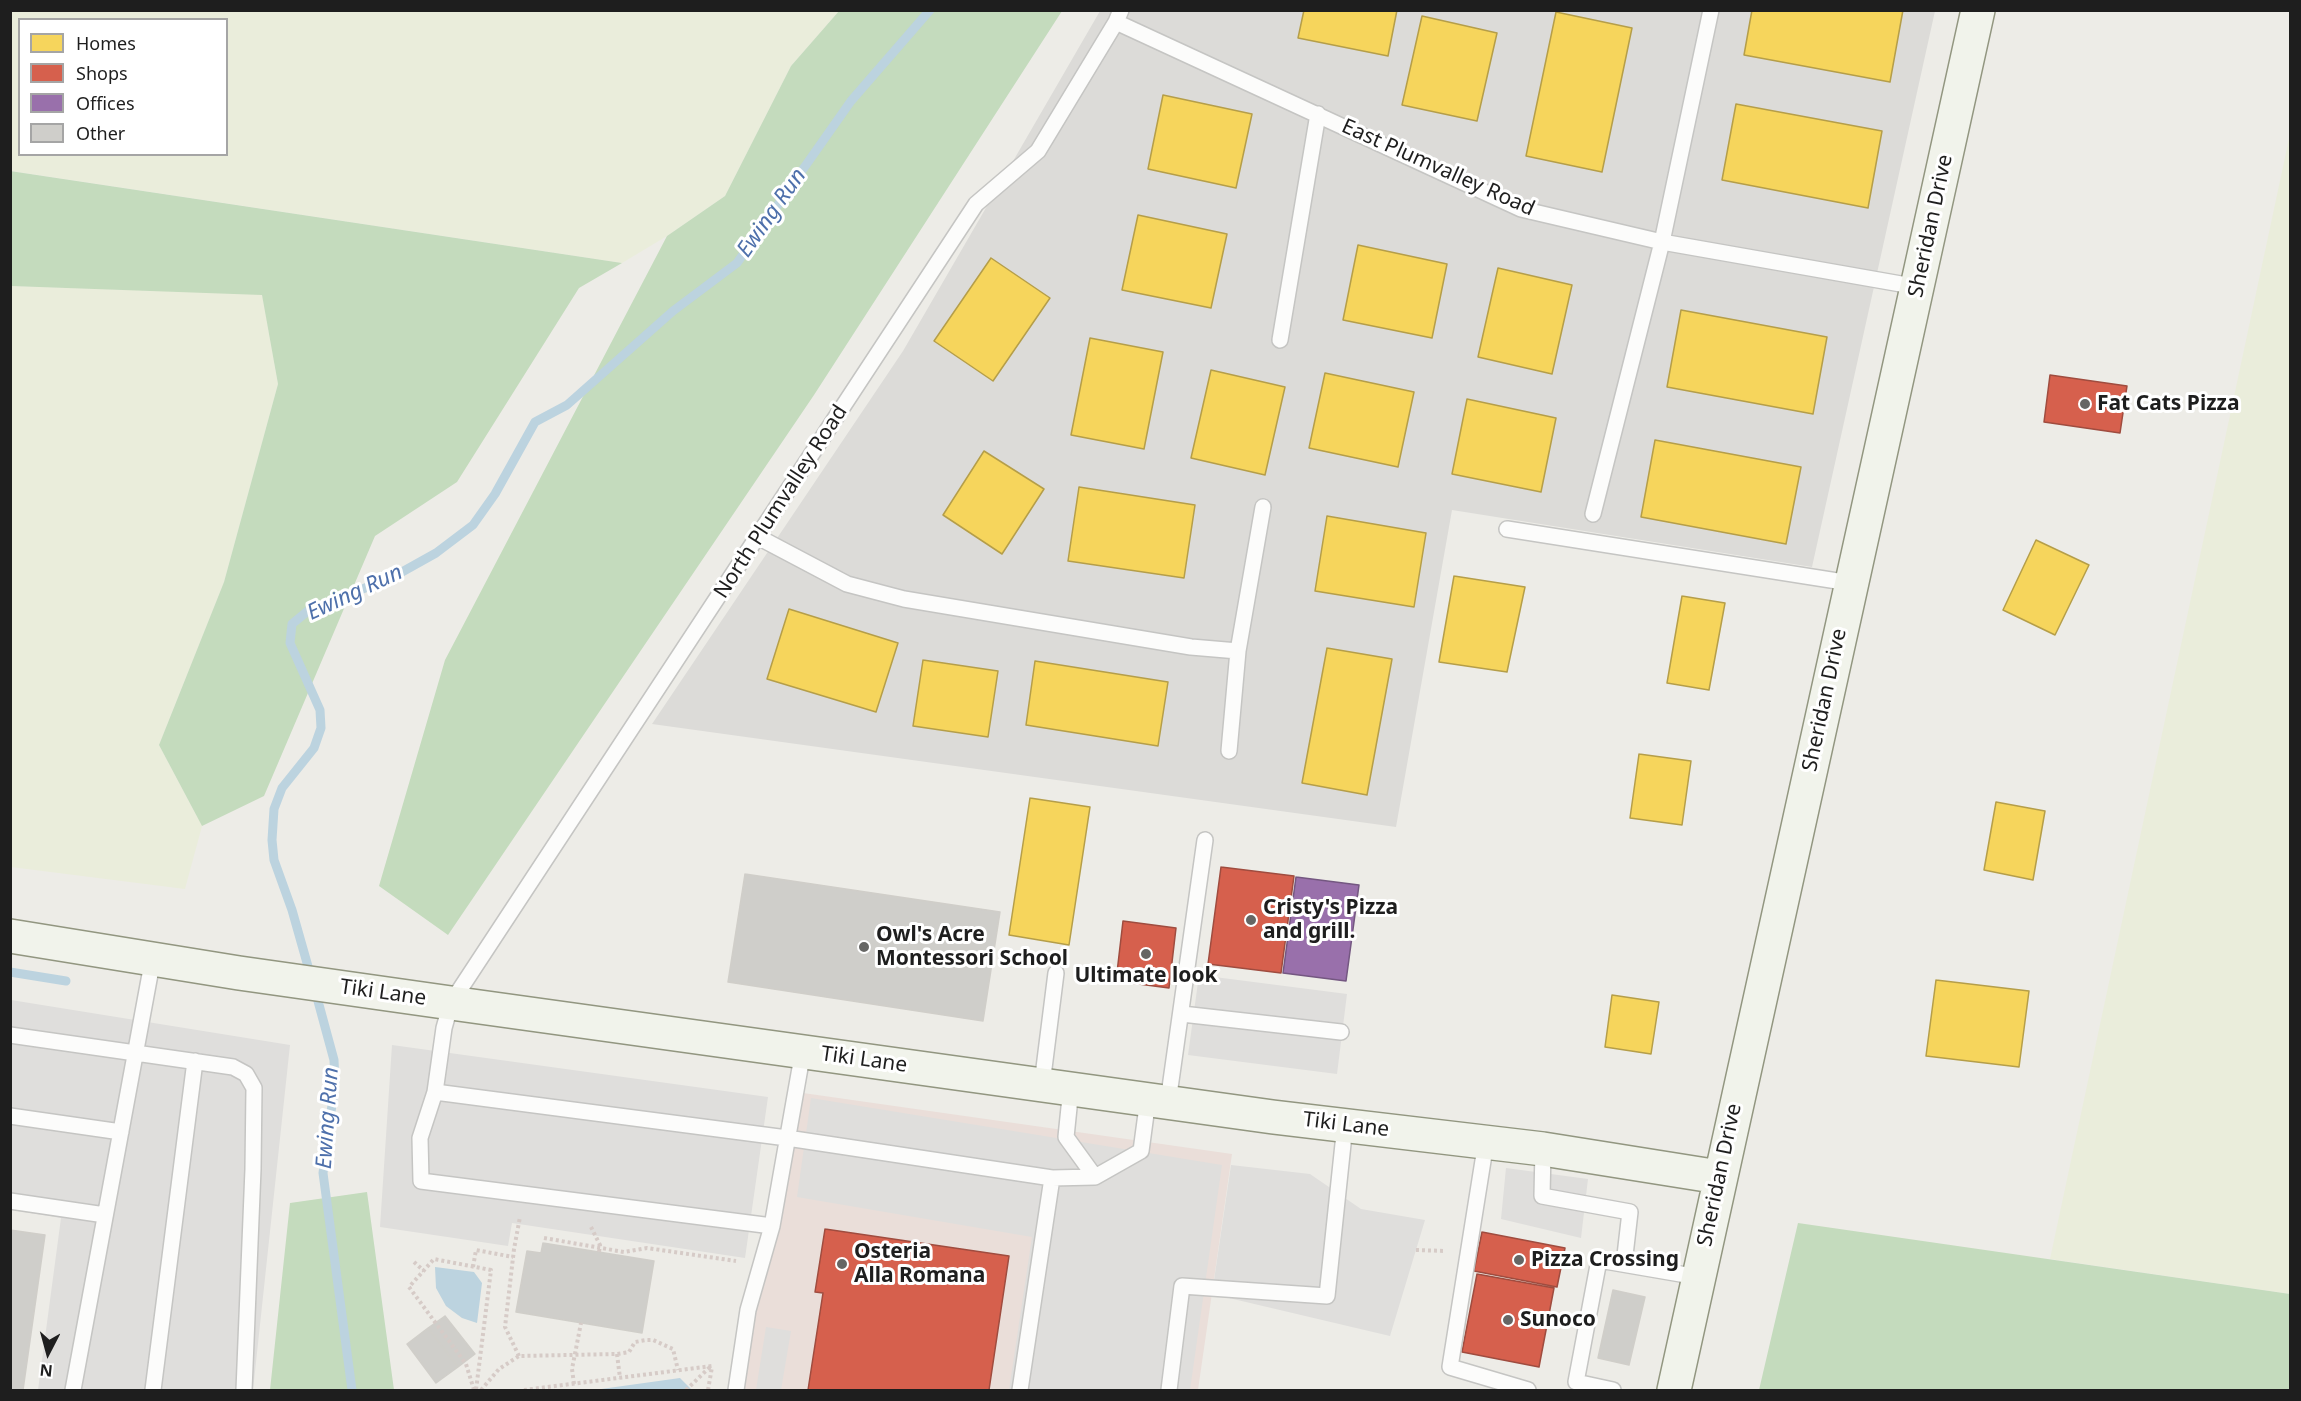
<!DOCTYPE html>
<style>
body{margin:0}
#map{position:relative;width:2301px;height:1401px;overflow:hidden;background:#edece7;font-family:"Noto Sans",sans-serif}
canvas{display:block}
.frame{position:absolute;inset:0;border:12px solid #1e1e1e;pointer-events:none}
.legend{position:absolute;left:18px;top:18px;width:210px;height:138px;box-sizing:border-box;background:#fff;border:2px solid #a5a5a5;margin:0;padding:8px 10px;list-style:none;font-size:18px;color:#1e1e1e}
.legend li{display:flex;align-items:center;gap:12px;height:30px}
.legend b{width:30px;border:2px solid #a5a5a5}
.north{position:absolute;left:18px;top:1323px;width:60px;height:60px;-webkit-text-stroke:4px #fff;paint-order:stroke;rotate:186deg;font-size:16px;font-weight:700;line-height:24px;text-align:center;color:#1e1e1e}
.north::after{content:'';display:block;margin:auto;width:21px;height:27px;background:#1e1e1e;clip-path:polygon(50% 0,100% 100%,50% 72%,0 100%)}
</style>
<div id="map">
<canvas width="2301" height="1401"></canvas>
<div class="frame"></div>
<ul class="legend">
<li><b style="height:16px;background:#f6d55c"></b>Homes</li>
<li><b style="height:16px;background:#d6604d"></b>Shops</li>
<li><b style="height:16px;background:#9970ab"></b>Offices</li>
<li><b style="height:16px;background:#cfceca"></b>Other</li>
</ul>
<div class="north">N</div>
</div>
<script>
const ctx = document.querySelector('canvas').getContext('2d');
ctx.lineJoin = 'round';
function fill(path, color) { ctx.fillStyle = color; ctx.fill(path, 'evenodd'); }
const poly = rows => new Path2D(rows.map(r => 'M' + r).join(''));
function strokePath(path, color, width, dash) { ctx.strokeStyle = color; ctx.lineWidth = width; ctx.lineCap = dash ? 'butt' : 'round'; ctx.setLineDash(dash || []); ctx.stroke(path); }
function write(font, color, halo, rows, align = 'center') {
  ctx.font = font + ' "Noto Sans",sans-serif'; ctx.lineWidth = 6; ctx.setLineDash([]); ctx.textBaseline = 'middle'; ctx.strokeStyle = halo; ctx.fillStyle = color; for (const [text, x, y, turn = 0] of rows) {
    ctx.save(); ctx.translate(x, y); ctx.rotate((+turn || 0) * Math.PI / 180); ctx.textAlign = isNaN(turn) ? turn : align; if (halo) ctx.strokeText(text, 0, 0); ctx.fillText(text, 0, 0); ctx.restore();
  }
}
const residential = poly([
 [1100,11,1935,11,1812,567,1452,510,1396,827,652,724,903,351]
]);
const commercial = poly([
 [789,1091,1232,1154,1198,1390,744,1390]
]);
const farmland = poly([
 [10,11,839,11,791,66,725,196,667,236,622,263,11,171],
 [20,20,226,20,226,154,20,154],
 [2290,134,2290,1294,2050,1259],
 [11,286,262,294,278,384,224,582,159,745,202,826,185,889,11,867]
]);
const forest = poly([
 [839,11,1062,11,814,395,448,935,379,886,445,660,667,236,725,196,791,66],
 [10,171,622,263,579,288,457,482,375,536,264,796,202,826,159,745,224,582,278,384,262,295,11,286],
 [367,1192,394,1390,270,1390,290,1203],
 [1798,1223,2290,1294,2290,1390,1759,1390]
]);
const parking = poly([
 [1199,975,1347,994,1337,1074,1188,1055],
 [11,1000,290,1045,253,1390,38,1390,61,1218,11,1210],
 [392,1045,768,1097,745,1258,512,1223,508,1246,380,1227],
 [811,1098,1222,1165,1190,1390,1009,1390,1032,1237,797,1197],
 [1231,1165,1310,1174,1361,1209,1425,1220,1390,1336,1212,1294],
 [1506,1168,1588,1179,1581,1238,1501,1219],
 [766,1327,791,1331,781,1390,756,1390]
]);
const water = poly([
 [435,1267,474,1272,482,1283,477,1323,462,1318,446,1306,436,1288],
 [680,1378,692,1390,594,1390]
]);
const homes = poly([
 [1304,10,1397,10,1388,56,1298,38,1304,10],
 [1752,10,1903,10,1890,82,1744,55,1752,10],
 [1556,12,1632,28,1602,172,1526,156,1556,12],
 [1422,16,1497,33,1477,121,1402,105,1422,16],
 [1163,95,1252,114,1236,188,1148,169,1163,95],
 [1736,104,1882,131,1868,208,1722,180,1736,104],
 [1138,215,1227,234,1211,308,1122,290,1138,215],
 [1358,245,1447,264,1432,338,1343,320,1358,245],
 [991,258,1050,298,993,381,934,341,991,258],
 [1498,268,1572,285,1552,374,1478,357,1498,268],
 [1681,310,1827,337,1813,414,1667,387,1681,310],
 [1090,338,1163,352,1144,449,1071,435,1090,338],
 [1211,370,1285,387,1265,475,1191,458,1211,370],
 [1325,373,1414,392,1398,467,1309,448,1325,373],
 [1467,399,1556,418,1541,492,1452,474,1467,399],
 [1655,440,1801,467,1786,544,1641,517,1655,440],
 [984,451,1044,489,1002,554,943,515,984,451],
 [1079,487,1195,505,1184,578,1068,561,1079,487],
 [1327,516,1426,533,1414,607,1315,591,1327,516],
 [2036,540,2089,565,2055,635,2003,610,2036,540],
 [1454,576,1525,587,1507,672,1439,662,1454,576],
 [1682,596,1725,603,1709,690,1667,683,1682,596],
 [789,609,898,643,876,712,767,679,789,609],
 [1327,648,1392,659,1367,795,1302,783,1327,648],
 [923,660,998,671,988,737,913,726,923,660],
 [1035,661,1168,682,1158,746,1026,725,1035,661],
 [1639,754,1691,761,1682,825,1630,818,1639,754],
 [1030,798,1090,807,1069,945,1009,935,1030,798],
 [1996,802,2045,811,2033,880,1984,870,1996,802],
 [1936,980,2029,991,2019,1067,1926,1056,1936,980],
 [1612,995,1659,1002,1651,1054,1605,1047,1612,995]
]);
const shops = poly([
 [2050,375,2127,386,2120,433,2044,422,2050,375],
 [1221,867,1294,876,1281,973,1208,964,1221,867],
 [1123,921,1176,928,1169,988,1116,981,1123,921],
 [825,1229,1009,1256,989,1390,808,1390,823,1293,815,1292,825,1229],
 [1482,1232,1565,1248,1557,1287,1474,1271,1482,1232],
 [1477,1274,1554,1288,1539,1367,1462,1352,1477,1274]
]);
const offices = poly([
 [1296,877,1359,885,1346,981,1283,973,1296,877]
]);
const stream = poly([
 [10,972,66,981],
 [311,977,292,910,274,860,272,840,274,809,282,788,314,748,321,728,320,710,290,643,292,624,309,610,393,577,436,553,473,525,495,494,535,422,567,405,673,311,737,263,851,101,930,10],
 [315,990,334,1060,335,1082,323,1173,352,1390]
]);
const building = poly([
 [745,874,1000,912,983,1021,728,982,745,874],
 [10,1230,45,1235,23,1390,10,1390,10,1230],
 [543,1243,654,1261,642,1333,516,1312,527,1251,541,1253,543,1243],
 [1613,1290,1645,1297,1629,1365,1598,1358,1613,1290],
 [445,1316,475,1354,458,1367,428,1328,445,1316],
 [428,1328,458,1367,436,1383,407,1344,428,1328]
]);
const path = poly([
 [591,1227,600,1245,599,1252],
 [544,1238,624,1252,647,1248,736,1261],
 [1416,1250,1445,1251],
 [414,1262,424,1271],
 [473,1267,476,1250,513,1257],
 [617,1354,620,1378],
 [519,1356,505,1327,514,1249,520,1217],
 [574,1384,572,1369,581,1323],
 [474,1390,466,1364,409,1287,434,1259,491,1270,476,1390],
 [481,1390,499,1369,519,1356,617,1354,629,1352,635,1342,646,1340,653,1340,673,1349,678,1370],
 [524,1390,712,1366],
 [686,1390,711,1366],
 [708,1390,712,1367]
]);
const lane = poly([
 [1116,22,1521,209,1662,242,1918,287],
 [1280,340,1318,114],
 [1593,514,1662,242,1711,10],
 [1507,529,1850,583],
 [758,537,847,584,904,599,1191,647,1238,651],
 [1229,751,1238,651,1263,507],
 [1182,1014,1341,1032],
 [10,1035,233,1067,246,1074,254,1088,253,1169,244,1390],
 [1042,1084,1056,973],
 [1071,1088,1066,1137,1095,1177],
 [435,1092,787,1138,1052,1178,1020,1390],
 [1168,1102,1205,840],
 [10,1116,121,1132],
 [1486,1142,1450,1367,1528,1390],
 [1543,1149,1542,1196,1630,1212,1624,1264],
 [1052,1178,1095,1177,1141,1151,1148,1099],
 [10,1201,105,1215],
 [772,1226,421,1181,420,1138,435,1092,444,1028,451,1003,976,204,1038,151,1116,22,1121,10],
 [73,1390,153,958],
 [153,1390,195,1061],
 [736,1390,748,1310,772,1226,803,1051],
 [1169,1390,1182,1286,1327,1296,1345,1125],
 [1613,1390,1576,1382,1599,1260,1698,1277]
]);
const secondary = poly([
 [10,936,239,973,451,1003,1273,1117,1543,1149,1719,1177],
 [1674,1390,1978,10]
]);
const markers = [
 [2085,404,6,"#666664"],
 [1251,920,6,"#666664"],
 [864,947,6,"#666664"],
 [1146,954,6,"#666664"],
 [1519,1260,6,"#666664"],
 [842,1264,6,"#666664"],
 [1508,1320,6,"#666664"]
];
const streetNames = [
 ["East Plumvalley Road",1438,168,24],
 ["Sheridan Drive",1931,226,-78],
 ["North Plumvalley Road",781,502,-57],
 ["Sheridan Drive",1825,700,-78],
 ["Tiki Lane",383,993,8],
 ["Tiki Lane",864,1060,8],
 ["Tiki Lane",1346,1125,7],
 ["Sheridan Drive",1720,1175,-78]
];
const poiNames = [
 ["Fat Cats Pizza",2097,404],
 ["Cristy's Pizza",1263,908],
 ["and grill.",1263,932],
 ["Owl's Acre",876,935],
 ["Montessori School",876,959],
 ["Ultimate look",1146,976,"center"],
 ["Osteria",854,1252],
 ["Alla Romana",854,1276],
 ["Pizza Crossing",1531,1260],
 ["Sunoco",1520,1320]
];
const waterNames = [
 ["Ewing Run",772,213,-55],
 ["Ewing Run",355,593,-25],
 ["Ewing Run",328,1118,-86]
];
fill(residential, '#dcdbd8');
fill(commercial, '#eaded9');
fill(farmland, '#eaeddb');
fill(forest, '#c4dbbd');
fill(parking, '#dfdedc');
fill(water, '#bcd3df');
fill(homes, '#f6d55c');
strokePath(homes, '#b59e49', 1.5);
fill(shops, '#d6604d');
strokePath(shops, '#9f4c3f', 1.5);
fill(offices, '#9970ab');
strokePath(offices, '#745781', 1.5);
strokePath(stream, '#bcd3df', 9);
fill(building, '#cfceca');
strokePath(building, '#d0cec9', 1.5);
strokePath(lane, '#c5c5c3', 18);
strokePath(secondary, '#929680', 36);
strokePath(path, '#d6cbc7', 4, [3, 3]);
strokePath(lane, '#fcfcfb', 15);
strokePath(secondary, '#f1f3eb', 33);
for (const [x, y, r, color] of markers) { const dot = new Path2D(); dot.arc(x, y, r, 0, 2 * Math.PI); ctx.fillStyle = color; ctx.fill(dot); strokePath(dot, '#fff', 2); }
write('21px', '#1e1e1e', '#fff', streetNames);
write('bold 21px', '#1e1e1e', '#fff', poiNames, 'left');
write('italic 22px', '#4e70ab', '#fff', waterNames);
</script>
